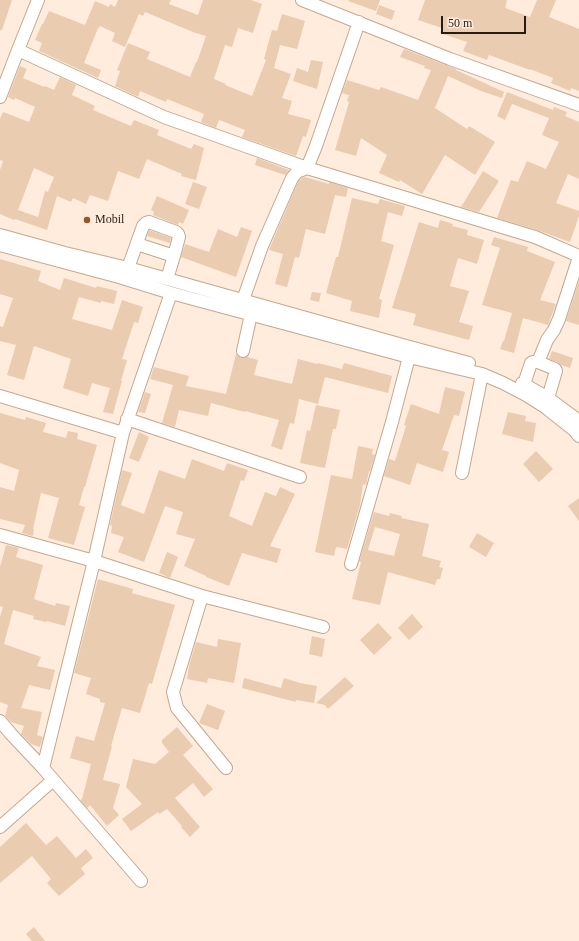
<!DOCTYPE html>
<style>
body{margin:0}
#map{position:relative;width:579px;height:941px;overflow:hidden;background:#ffecdc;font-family:Georgia,serif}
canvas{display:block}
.scale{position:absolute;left:441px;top:16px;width:85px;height:18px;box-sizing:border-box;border:2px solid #271c12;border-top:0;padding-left:5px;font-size:12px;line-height:14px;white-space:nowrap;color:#271c12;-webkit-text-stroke:3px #ffecdc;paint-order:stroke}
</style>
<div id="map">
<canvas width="579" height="941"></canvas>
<div class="scale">50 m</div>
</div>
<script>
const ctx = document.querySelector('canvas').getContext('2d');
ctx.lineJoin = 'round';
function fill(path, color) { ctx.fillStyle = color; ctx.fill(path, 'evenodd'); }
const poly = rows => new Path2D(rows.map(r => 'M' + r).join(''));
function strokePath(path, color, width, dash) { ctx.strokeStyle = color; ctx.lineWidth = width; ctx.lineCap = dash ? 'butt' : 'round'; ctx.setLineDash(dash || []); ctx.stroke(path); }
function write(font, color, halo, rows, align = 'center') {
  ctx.font = font + ' Georgia,serif'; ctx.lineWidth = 3.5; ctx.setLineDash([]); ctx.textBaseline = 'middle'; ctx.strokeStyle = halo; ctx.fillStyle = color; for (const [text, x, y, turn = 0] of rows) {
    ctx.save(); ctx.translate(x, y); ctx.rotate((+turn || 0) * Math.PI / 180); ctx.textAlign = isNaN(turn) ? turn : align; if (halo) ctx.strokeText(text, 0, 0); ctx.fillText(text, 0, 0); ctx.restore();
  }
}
const building = poly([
 [0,0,12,0,2,30,0,30],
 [118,0,171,0,169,4,198,15,203,0,251,0,262,4,253,33,238,28,232,47,225,45,214,79,226,84,225,85,252,96,266,60,264,59,272,30,277,31,282,14,305,21,297,49,280,45,274,68,291,74,282,98,292,101,288,114,311,120,306,137,303,136,296,156,242,137,245,130,219,120,216,128,201,122,204,114,167,99,166,102,140,91,138,97,115,86,120,71,117,70,128,43,150,52,147,59,190,77,196,62,197,62,206,36,193,32,145,12,143,16,139,14,125,47,112,41,115,33,100,26,98,29,98,28,84,63,101,70,98,78,39,51,42,43,35,40,42,24,43,24,49,11,85,25,95,1,109,7,110,4,115,7],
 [349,0,380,0,376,11,348,1],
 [425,0,507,0,505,8,530,17,537,0,556,0,549,17,579,29,579,91,571,88,570,91,551,83,553,78,530,69,530,70,489,55,487,60,463,51,467,42,440,33,442,28,418,20],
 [379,5,395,11,392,20,376,14],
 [404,49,456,69,456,70,504,92,502,98,481,91,448,76,435,108,467,129,469,126,495,142,475,175,445,155,422,194,400,180,399,182,379,173,387,155,361,138,356,156,335,150,349,102,347,101,349,95,342,93,347,80,379,90,381,87,418,100,431,70,424,68,425,66,400,57],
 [311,60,323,62,317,89,293,81,297,68,308,72],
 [20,66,27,69,23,78,44,87,45,86,54,90,60,77,76,85,72,95,95,106,93,110,131,126,134,120,159,130,157,135,191,149,194,144,204,148,196,180,181,176,182,174,147,159,139,179,118,171,108,201,90,195,86,204,73,198,71,202,57,196,47,230,15,219,14,220,0,214,0,170,3,161,0,160,0,119,3,112,29,122,35,107,15,98,14,100,8,97],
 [34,168,54,177,48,192,45,191,38,217,18,210],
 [507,92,553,110,554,107,567,112,565,116,579,122,579,179,568,174,556,203,579,211,579,216,570,242,537,230,497,218,511,180,518,182,527,161,546,169,559,142,542,135,549,118,512,104,505,120,497,116],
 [257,158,289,170,285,175,255,165],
 [483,171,499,181,479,212,461,207],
 [305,177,329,184,329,182,348,188,346,197,335,195,325,234,306,229,299,258,295,257,287,287,275,284,283,254,269,250,271,245,298,182,302,178],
 [193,182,207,187,199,209,185,204],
 [157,196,189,210,183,224,179,222,178,225,153,215,154,212,151,210],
 [352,198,378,204,380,199,405,206,402,216,388,212,381,241,394,245,379,299,382,300,379,318,350,311,352,301,326,293,336,257,338,257],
 [440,220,453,224,452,226,468,230,467,235,484,240,477,264,458,258,450,286,469,291,459,322,473,326,469,340,413,325,416,314,392,308,419,222,438,228],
 [241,227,252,231,236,277,181,257,185,244,209,252,218,229,237,237],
 [149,230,171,238,170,243,147,236],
 [494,237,528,247,527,251,555,262,540,300,556,304,548,325,523,318,514,353,500,349,503,341,504,341,512,313,482,305,500,248,491,245],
 [0,259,41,271,38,281,60,290,64,278,96,288,97,286,117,291,114,304,101,301,101,303,79,297,72,319,112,330,122,300,143,307,138,323,134,322,122,359,127,360,121,381,122,381,113,414,103,412,110,388,92,383,88,396,63,388,71,359,34,346,24,380,7,375,16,345,0,341,0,326,3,327,13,298,0,294],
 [579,281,579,325,566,321],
 [312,292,321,293,319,302,310,300],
 [552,351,573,358,570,368,561,365,558,362,549,359],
 [236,354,241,358,247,357,258,360,254,375,292,384,298,359,317,364,318,363,342,369,344,363,392,376,388,393,325,377,318,404,299,399,294,424,290,423,282,450,271,446,279,420,245,411,245,412,211,403,208,416,179,410,175,427,162,423,173,385,150,379,154,367,189,376,186,386,226,394],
 [445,387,465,392,459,416,454,415,442,450,449,452,443,472,417,463,410,485,384,476,389,459,395,461,406,426,404,425,411,404,439,414],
 [145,392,151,394,145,413,138,412],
 [316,405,340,410,336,429,333,429,325,468,300,463,307,430,310,431],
 [508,412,526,416,525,421,536,423,533,442,502,434],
 [0,413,25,420,26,417,46,423,43,432,66,438,68,431,78,433,77,439,97,445,85,487,84,487,79,505,85,507,74,545,48,538,59,498,41,493,33,529,34,529,33,536,22,533,25,525,0,519,0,487,14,491,19,470,0,463],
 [139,432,149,437,139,462,129,458],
 [358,446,373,449,372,454,375,455,370,471,369,471,366,485,363,484,360,505,347,549,336,547,334,556,315,552,331,475,352,479],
 [536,451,553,469,539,482,523,464],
 [192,459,224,471,227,463,248,470,244,481,241,480,229,516,252,526,265,492,276,496,280,487,295,494,270,546,281,549,277,563,242,553,229,586,206,577,206,576,184,566,195,539,176,534,183,512,165,506,144,562,118,552,124,537,111,533,112,526,110,525,122,470,132,473,121,505,144,514,159,470,185,479],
 [579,498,579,521,568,506],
 [374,512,389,516,390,513,402,516,401,518,429,524,422,556,441,561,439,567,443,568,440,579,437,579,435,585,388,572,380,605,352,599,361,562,359,562],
 [375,527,400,534,394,556,368,550],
 [477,533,494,543,486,557,469,547],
 [6,545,19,548,16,557,43,565,34,599,55,606,56,603,70,606,65,626,47,621,46,622,33,619,34,616,13,610,4,644,41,657,37,666,55,670,50,690,29,685,21,708,42,712,37,735,43,737,40,747,31,744,21,734,24,726,11,722,5,716,8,705,0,702,0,617,3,607,0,606,0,567],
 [167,552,178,557,170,578,159,573],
 [98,579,133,589,132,593,175,605,152,684,149,683,140,713,122,708,111,746,112,746,103,780,120,784,113,808,119,815,107,826,90,805,87,808,80,800,82,799,91,764,70,758,76,736,94,741,105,703,100,702,100,699,86,694,91,678,74,673],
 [412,614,423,627,409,640,398,628],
 [378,623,392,638,374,655,360,640],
 [312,636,325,639,322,657,309,654],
 [218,639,241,643,234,683,208,678,207,683,187,679,189,666,196,642,217,647],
 [345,677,354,686,328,709,325,705,316,703],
 [244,678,281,688,284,678,300,683,317,686,314,703,296,700,296,702,242,688],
 [207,704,225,711,218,730,199,723],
 [177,727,193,746,183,755,213,789,204,797,193,783,175,798,200,827,190,837,181,827,182,826,167,809,159,814,158,812,131,831,122,819,142,804,126,787,133,759,155,764,169,752,162,743,162,740],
 [26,823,46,845,57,836,76,858,86,849,93,858,81,868,85,874,59,896,47,883,51,879,32,856,0,883,0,847],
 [34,927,45,941,32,941,26,934]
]);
const minor = poly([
 [302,0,450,59,579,105],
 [18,50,164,117,307,168,535,237,579,256],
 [0,97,18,50,38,0],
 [0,235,65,253,128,268,406,346,469,363],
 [137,244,174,256],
 [0,245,119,277,171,293,409,357,482,374,503,383,526,395,545,407,574,430,579,436],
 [128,268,143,226,146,223,149,222,176,232,178,234,179,237,174,256,167,279],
 [243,300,262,246,292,178,297,172,307,168,316,146,359,22],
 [243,351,251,314],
 [538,362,547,340,554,330,559,319,579,257],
 [522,383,548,398,579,421],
 [524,384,531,363,533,362,538,362,555,369,556,371,548,398],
 [0,396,123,433],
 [127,419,300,477],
 [462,473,482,374],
 [0,535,94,561,202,596,323,627],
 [351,564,392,422,409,357],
 [202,596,173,692,177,708,226,768],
 [0,721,11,734,43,768,141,881],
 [43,768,94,561,123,433,171,293],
 [0,827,53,780]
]);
const markers = [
 [87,220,4,"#995428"]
];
const poiNames = [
 ["Mobil",95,220]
];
fill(building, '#eaccb0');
strokePath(minor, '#c4a88d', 14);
strokePath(minor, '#fff', 12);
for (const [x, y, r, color] of markers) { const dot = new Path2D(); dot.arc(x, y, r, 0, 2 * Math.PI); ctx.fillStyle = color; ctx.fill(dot); strokePath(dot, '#ffecdc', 1.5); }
write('12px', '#271c12', '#ffecdc', poiNames, 'left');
</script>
